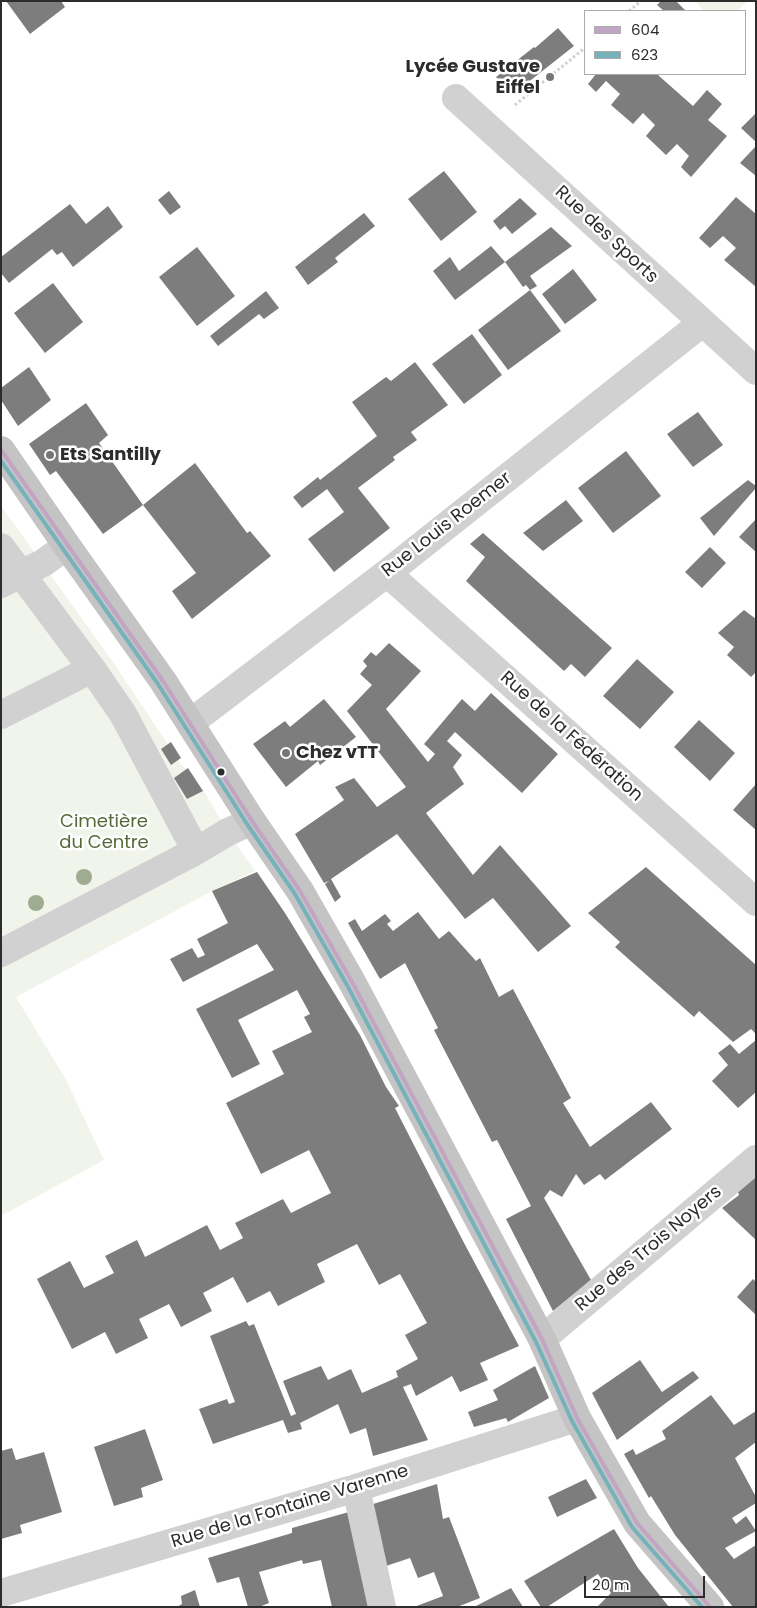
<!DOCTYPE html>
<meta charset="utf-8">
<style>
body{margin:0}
#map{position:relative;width:757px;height:1608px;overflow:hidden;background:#fff;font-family:Poppins,sans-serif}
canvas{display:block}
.frame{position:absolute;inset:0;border:2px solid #2c2c2c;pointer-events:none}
.legend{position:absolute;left:584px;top:10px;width:162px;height:65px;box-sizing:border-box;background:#fff;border:1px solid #ababab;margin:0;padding:6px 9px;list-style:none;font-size:15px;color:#2c2c2c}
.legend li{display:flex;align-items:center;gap:10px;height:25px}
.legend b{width:25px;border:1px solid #ababab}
.scale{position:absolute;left:584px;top:1576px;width:121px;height:22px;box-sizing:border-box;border:2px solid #2c2c2c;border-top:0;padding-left:6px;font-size:15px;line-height:18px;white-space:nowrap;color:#2c2c2c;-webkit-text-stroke:4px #fff;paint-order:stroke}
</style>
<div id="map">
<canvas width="757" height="1608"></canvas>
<div class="frame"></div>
<ul class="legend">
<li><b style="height:6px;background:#c2a5c2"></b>604</li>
<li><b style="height:6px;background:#75b2bb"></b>623</li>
</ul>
<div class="scale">20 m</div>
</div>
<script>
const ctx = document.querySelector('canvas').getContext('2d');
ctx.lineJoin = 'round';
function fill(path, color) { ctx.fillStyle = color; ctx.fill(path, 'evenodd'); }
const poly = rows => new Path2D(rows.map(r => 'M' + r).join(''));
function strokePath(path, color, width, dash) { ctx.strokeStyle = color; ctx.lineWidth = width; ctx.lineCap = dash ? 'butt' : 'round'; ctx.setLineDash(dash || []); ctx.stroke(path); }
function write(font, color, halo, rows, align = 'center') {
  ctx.font = font + ' Poppins,sans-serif'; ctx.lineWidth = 5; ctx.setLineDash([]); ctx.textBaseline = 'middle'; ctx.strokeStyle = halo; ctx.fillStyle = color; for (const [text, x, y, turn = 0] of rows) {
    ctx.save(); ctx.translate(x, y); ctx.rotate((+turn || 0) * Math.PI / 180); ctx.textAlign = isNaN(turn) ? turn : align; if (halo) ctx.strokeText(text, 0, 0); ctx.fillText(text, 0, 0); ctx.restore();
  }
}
const green = poly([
 [696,1,748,1,737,11,703,11],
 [1,506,113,662,181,764,204,791,228,832,255,871,212,891,16,997,65,1078,104,1160,1,1216]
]);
const building = poly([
 [6,1,61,1,65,7,30,34],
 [661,1,676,1,686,11,664,11,657,5],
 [558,28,574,46,512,95,496,77,534,47,535,48],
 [596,74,659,74,658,75,693,106,707,90,722,104,708,120,727,136,691,177,681,167,689,156,677,144,666,155,646,136,655,125,643,113,633,124,611,105,620,94,606,81,596,92,588,84],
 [756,113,756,142,741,128],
 [756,146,756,176,740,163],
 [444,171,477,212,441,241,408,199],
 [169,191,181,207,170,215,158,200],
 [736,197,756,214,756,287,724,260,736,248,723,236,710,248,699,238],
 [520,198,537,214,512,234,505,226,500,230,493,221],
 [70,204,86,224,108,206,123,227,73,267,62,252,57,255,52,249,9,283,1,273,1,257],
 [364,213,375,226,335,258,338,262,308,285,295,267],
 [551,227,572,246,530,276,537,286,530,290,561,331,508,370,478,330,530,290,526,285,523,287,505,262],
 [491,246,505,262,455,300,433,271,450,257,459,271],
 [197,247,235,296,197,326,159,277],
 [573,269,597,300,565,324,542,294],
 [53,283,83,322,45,353,14,313],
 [266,291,279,308,264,319,259,314,218,346,210,336],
 [472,334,502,375,464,404,432,364],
 [415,362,448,405,411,432,417,440,393,457,395,460,358,488,390,528,334,572,308,539,344,512,327,489,302,508,293,497,318,477,320,480,377,436,352,402,386,377,391,381],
 [29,367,51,400,18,426,1,400,1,388],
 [86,403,108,435,99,443,143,505,103,534,56,471,50,475,29,444],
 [698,412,723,445,693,467,667,434],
 [626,451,661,496,613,533,578,488],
 [195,463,247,533,250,531,271,556,192,619,172,591,196,573,143,505],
 [748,480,756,486,756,488,714,536,700,518],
 [566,500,583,521,543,551,523,533],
 [756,519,756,552,739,537],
 [483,533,612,648,585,677,571,664,564,671,466,581,485,557,470,544],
 [710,547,726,563,702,588,685,572],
 [744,610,756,619,756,672,751,677,727,655,734,647,718,633],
 [389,643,421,671,386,709,428,762,435,754,424,744,462,699,475,711,491,693,558,754,522,793,455,732,447,741,462,755,453,767,464,784,426,813,473,875,500,845,571,926,538,952,493,898,465,919,397,834,331,879,341,897,335,902,325,884,329,881,324,883,295,834,344,800,335,787,354,778,377,807,406,787,347,711,372,685,360,674,367,666,363,661,371,652,376,656],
 [637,659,674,692,640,729,603,696],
 [324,699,356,737,320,765,318,761,286,787,253,744,285,721,290,727],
 [699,720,735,753,710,781,674,747],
 [171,742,181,758,171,765,161,749],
 [188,768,203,791,187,799,174,778],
 [756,784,756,830,733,810],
 [646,867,756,965,756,1034,751,1029,733,1042,699,1011,694,1017,615,947,620,942,588,913],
 [257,872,285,913,360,1035,386,1087,399,1106,395,1108,463,1241,519,1346,480,1363,488,1380,460,1392,452,1376,416,1396,411,1384,403,1387,428,1440,373,1456,366,1428,350,1434,338,1404,300,1423,302,1429,288,1433,283,1420,213,1444,199,1409,227,1399,229,1404,235,1402,210,1336,246,1321,249,1326,254,1324,291,1416,296,1414,283,1381,321,1366,328,1380,351,1369,362,1393,398,1377,396,1371,418,1359,405,1335,427,1323,400,1274,379,1285,357,1244,317,1264,325,1282,278,1306,270,1291,247,1303,233,1277,203,1293,212,1311,181,1327,169,1304,139,1319,148,1338,116,1354,105,1332,72,1349,37,1279,70,1261,84,1288,114,1273,105,1256,137,1240,145,1257,207,1225,220,1250,243,1238,235,1223,283,1199,291,1213,331,1193,309,1150,261,1174,226,1103,284,1074,272,1051,312,1032,304,1017,310,1014,297,990,238,1020,260,1064,232,1078,196,1009,274,970,257,944,183,982,170,959,192,948,198,958,205,955,197,939,228,923,212,891],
 [418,912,439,939,449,931,476,961,480,958,499,997,513,989,571,1098,563,1103,590,1147,651,1102,672,1129,605,1180,600,1174,584,1185,576,1174,562,1197,550,1190,544,1198,591,1280,553,1311,506,1219,531,1206,497,1140,492,1142,434,1030,438,1028,405,963,380,979,348,923,355,919,362,931,385,914,391,921,387,924,393,931],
 [756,1040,756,1092,738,1108,712,1081,728,1065,718,1053,730,1044,739,1054],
 [756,1174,756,1240,722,1208,739,1195,737,1189],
 [753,1279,756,1282,756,1315,737,1297],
 [640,1360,662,1392,693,1371,699,1378,617,1440,592,1393],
 [535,1366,549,1398,508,1422,506,1418,474,1427,468,1412,498,1400,493,1390],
 [711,1395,734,1425,756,1411,756,1442,735,1458,756,1497,756,1503,732,1518,736,1524,746,1516,756,1531,725,1548,734,1559,756,1545,756,1607,733,1607,675,1535,651,1496,649,1498,624,1454,633,1449,636,1455,666,1439,662,1431],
 [145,1429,163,1480,141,1488,143,1497,114,1506,94,1447],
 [12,1448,16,1460,44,1452,62,1512,20,1525,22,1533,1,1539,1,1451],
 [586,1479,597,1498,557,1517,548,1497],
 [437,1484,443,1519,449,1517,480,1598,457,1607,414,1607,443,1596,434,1572,418,1578,410,1558,383,1567,370,1505],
 [349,1512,369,1607,332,1607,321,1560,303,1564,302,1560,259,1572,269,1603,259,1607,248,1607,239,1577,217,1583,208,1558,292,1533,292,1528],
 [614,1529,638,1568,669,1607,597,1607,611,1593,598,1574,547,1607,541,1607,524,1581],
 [511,1588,523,1607,474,1607],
 [195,1590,200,1607,177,1607,182,1604,181,1596]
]);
const path = poly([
 [629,11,641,1],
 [515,105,586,47]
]);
const minor = poly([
 [456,98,756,371],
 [1,547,92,669,123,714,196,851],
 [387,573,756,902],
 [1,584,43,563,67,546],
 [1,715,92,669],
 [190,723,387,573,702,323],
 [1,953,196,851,228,832,252,821],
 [542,1339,756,1159],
 [356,1488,382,1607],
 [1,1593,356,1488,577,1418]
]);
const major = poly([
 [1,450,67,546,163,681,252,821,300,891,352,982,542,1339,577,1418,637,1523,710,1607]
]);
const bus1 = poly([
 [1,450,163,681,252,821,300,891,352,982,542,1339,577,1418,637,1523,710,1607]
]);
const bus2 = poly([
 [1,461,158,684,247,824,295,894,347,985,536,1342,572,1421,632,1527,702,1607]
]);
const trees = [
 [84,877],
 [36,903]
];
const markers = [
 [550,77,5,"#767676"],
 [50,455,5,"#767676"],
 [286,753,5,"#767676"],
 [221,772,4.5,"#2c2c2c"]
];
const poiNames = [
 ["Lycée Gustave",540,67,"right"],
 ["Eiffel",540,88,"right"],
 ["Ets Santilly",60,455],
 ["Chez vTT",296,753]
];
const streetNames = [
 ["Rue des Sports",606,235,43],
 ["Rue Louis Roemer",447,525,-38],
 ["Rue de la Fédération",571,737,42],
 ["Rue des Trois Noyers",649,1249,-40],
 ["Rue de la Fontaine Varenne",290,1507,-17]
];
const parkNames = [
 ["Cimetière",104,822],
 ["du Centre",104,843]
];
fill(green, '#f0f4ea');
fill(building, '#7d7d7d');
strokePath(path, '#d1d1d1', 3, [2.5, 2.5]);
strokePath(minor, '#d1d1d1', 28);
strokePath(major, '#c4c4c4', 28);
strokePath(bus1, '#c2a5c2', 4);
strokePath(bus2, '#75b2bb', 4);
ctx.fillStyle = '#a0ac91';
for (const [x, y] of trees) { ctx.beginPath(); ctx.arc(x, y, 8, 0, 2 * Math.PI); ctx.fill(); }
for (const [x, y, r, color] of markers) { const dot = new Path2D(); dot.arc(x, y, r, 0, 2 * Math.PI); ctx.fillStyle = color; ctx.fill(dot); strokePath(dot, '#fff', 2); }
write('bold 18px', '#2c2c2c', '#fff', poiNames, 'left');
write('18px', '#2c2c2c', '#fff', streetNames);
write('18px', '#536937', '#fff', parkNames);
</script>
